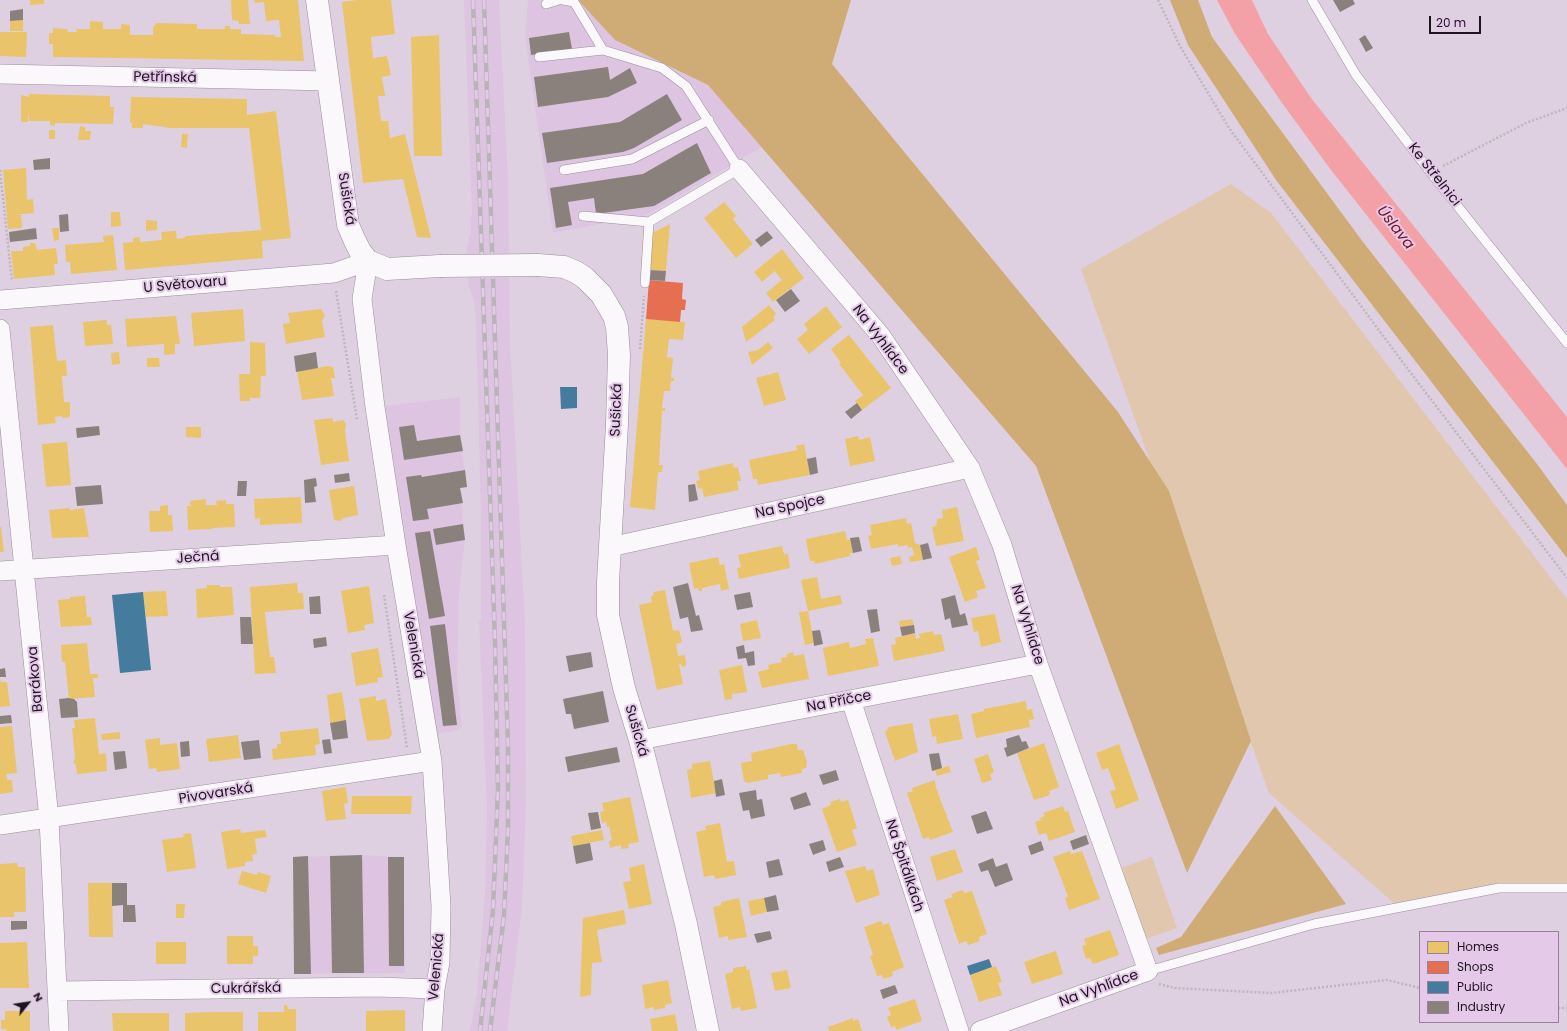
<!DOCTYPE html>
<meta charset="utf-8">
<style>
body{margin:0}
#map{position:relative;width:1567px;height:1031px;overflow:hidden;background:#dfd0e1;font-family:Poppins,sans-serif}
canvas{display:block}
.legend{position:absolute;left:1419px;top:931px;width:140px;height:92px;box-sizing:border-box;background:#e4c9e8;border:1px solid #958198;margin:0;padding:5px 7px;list-style:none;font-size:12px;color:#1e141f}
.legend li{display:flex;align-items:center;gap:8px;height:20px}
.legend b{width:20px;border:1px solid #958198}
.north{position:absolute;left:8px;top:983px;width:40px;height:40px;-webkit-text-stroke:3px #e4c9e8;paint-order:stroke;rotate:60deg;font-size:11px;font-weight:700;line-height:16px;text-align:center;color:#1e141f}
.north::after{content:'';display:block;margin:auto;width:14px;height:18px;background:#1e141f;clip-path:polygon(50% 0,100% 100%,50% 72%,0 100%)}
.scale{position:absolute;left:1429px;top:16px;width:52px;height:18px;box-sizing:border-box;border:2px solid #1e141f;border-top:0;padding-left:5px;font-size:12px;line-height:14px;white-space:nowrap;color:#1e141f;-webkit-text-stroke:3px #e4c9e8;paint-order:stroke}
</style>
<div id="map">
<canvas width="1567" height="1031"></canvas>
<ul class="legend">
<li><b style="height:11px;background:#e9c46a"></b>Homes</li>
<li><b style="height:11px;background:#e76f51"></b>Shops</li>
<li><b style="height:11px;background:#457b9d"></b>Public</li>
<li><b style="height:11px;background:#8a817c"></b>Industry</li>
</ul>
<div class="north">N</div>
<div class="scale">20 m</div>
</div>
<script>
const ctx = document.querySelector('canvas').getContext('2d');
ctx.lineJoin = 'round';
function fill(path, color) { ctx.fillStyle = color; ctx.fill(path, 'evenodd'); }
const poly = rows => new Path2D(rows.map(r => 'M' + r).join(''));
function strokePath(path, color, width, dash) { ctx.strokeStyle = color; ctx.lineWidth = width; ctx.lineCap = dash ? 'butt' : 'round'; ctx.setLineDash(dash || []); ctx.stroke(path); }
function write(font, color, halo, rows, align = 'center') {
  ctx.font = font + ' Poppins,sans-serif'; ctx.lineWidth = 4; ctx.setLineDash([]); ctx.textBaseline = 'middle'; ctx.strokeStyle = halo; ctx.fillStyle = color; for (const [text, x, y, turn = 0] of rows) {
    ctx.save(); ctx.translate(x, y); ctx.rotate((+turn || 0) * Math.PI / 180); ctx.textAlign = isNaN(turn) ? turn : align; if (halo) ctx.strokeText(text, 0, 0); ctx.fillText(text, 0, 0); ctx.restore();
  }
}
const built = poly([
 [464,0,499,0,508,179,510,341,525,625,526,802,522,907,507,1031,470,1031,477,992,485,892,487,810,479,622,481,619,481,518,476,319,474,301,468,285,467,248,471,230,470,218,472,216],
 [528,0,578,0,615,40,708,85,762,147,647,215,553,233,525,36],
 [460,397,460,435,467,487,460,488,465,540,459,594,457,680,462,727,454,731,428,735,375,407],
 [362,855,404,857,405,973,294,974,293,857]
]);
const green = poly([
 [1231,184,1271,213,1567,599,1567,884,1397,906,1269,793,1081,269],
 [1152,857,1177,928,1145,939,1120,868]
]);
const forest = poly([
 [578,0,851,0,832,64,1118,412,1169,491,1251,741,1187,873,1036,466,708,85,615,40],
 [1170,0,1198,0,1212,37,1363,242,1537,464,1567,505,1567,558,1276,180,1188,45],
 [1275,806,1346,904,1159,955,1156,948,1181,937]
]);
const water = poly([
 [1217,0,1252,0,1268,34,1311,98,1567,417,1567,469,1331,170,1282,103,1235,34]
]);
const homes = poly([
 [30,0,44,0,44,4,30,5],
 [231,0,248,0,250,24,239,24,239,21,232,20],
 [254,0,298,0,304,61,53,57,53,44,49,44,49,33,53,33,53,28,67,29,68,32,77,32,76,29,90,29,90,21,103,22,103,29,121,29,121,24,130,25,130,35,153,35,153,27,157,23,197,24,197,29,225,29,225,26,230,26,230,29,241,29,241,34,275,35,275,37,281,37,279,20,266,21,264,2,255,3],
 [357,0,391,0,395,34,371,37,373,58,387,56,391,75,382,77,385,96,378,96,381,121,388,121,390,138,405,134,431,238,417,237,403,179,363,183,342,2],
 [23,20,23,31,10,31,10,21],
 [0,32,27,32,26,57,0,56],
 [439,35,442,156,414,156,411,37],
 [29,94,110,96,110,107,114,107,113,124,55,123,55,126,50,125,50,121,29,121,29,109,28,122,21,122,21,95,29,97],
 [131,97,247,99,247,115,276,111,291,238,262,241,263,258,125,270,123,243,133,242,133,238,140,237,140,242,162,240,161,232,176,231,177,239,184,238,186,236,261,230,249,128,170,128,143,124,143,128,132,128,132,123,130,123],
 [80,126,85,127,85,131,91,131,90,140,78,140],
 [49,130,55,130,55,139,49,139],
 [182,134,188,134,187,148,181,147],
 [26,168,27,200,33,199,34,213,13,215,21,215,22,228,8,229,3,170],
 [724,202,736,216,733,219,753,244,736,258,704,218],
 [111,212,120,212,121,226,111,227],
 [146,220,157,221,157,230,146,231],
 [670,224,666,271,649,270,652,233],
 [52,228,59,228,59,240,54,241],
 [113,235,117,270,71,274,70,262,66,262,65,245,104,242,103,236],
 [30,243,35,243,37,250,56,248,58,264,54,264,55,275,14,279,11,251,23,251,23,247,30,246],
 [782,249,804,278,773,302,766,293,782,280,775,271,762,282,754,272],
 [769,305,776,314,773,317,775,320,746,342,742,327],
 [826,306,842,327,809,354,797,339,808,330,804,324],
 [243,309,245,341,194,346,191,313],
 [321,309,325,315,322,321,325,337,286,344,283,324,290,323,288,313],
 [176,316,180,344,175,344,175,354,164,355,164,344,127,347,125,319],
 [646,319,685,322,683,340,669,339,667,357,673,358,671,378,674,378,674,381,671,381,670,391,664,391,662,408,665,408,665,411,662,411,659,465,663,465,662,472,658,472,655,510,630,507],
 [107,320,107,325,111,325,113,344,85,346,83,322],
 [53,325,57,361,66,360,67,376,62,376,64,402,70,402,70,417,62,418,62,416,55,417,56,423,38,425,30,327],
 [849,335,891,388,862,410,855,401,863,395,839,364,841,363,831,349],
 [250,342,265,343,266,376,261,376,260,398,250,398,250,401,240,401,239,374,250,374],
 [768,342,773,348,752,365,748,352,758,350],
 [119,352,120,364,112,365,111,353],
 [147,358,159,358,160,367,147,367],
 [329,366,333,367,335,378,331,378,334,396,302,400,297,371],
 [778,372,786,400,764,406,756,378],
 [333,418,333,422,343,420,346,424,345,431,349,461,321,465,314,420],
 [186,427,201,427,201,438,186,437],
 [858,436,859,440,870,437,875,461,850,466,845,439],
 [67,442,71,485,46,487,42,444],
 [804,444,810,475,758,485,757,479,753,479,749,460,797,450,796,446],
 [733,463,734,468,738,467,741,481,737,481,739,490,704,497,702,488,698,489,696,481,700,480,698,471],
 [354,486,358,515,344,518,340,521,334,520,329,490],
 [301,497,302,523,260,525,260,518,255,519,254,499],
 [206,499,206,505,217,505,216,501,226,500,226,504,234,504,235,527,212,528,212,521,212,529,188,530,187,506,193,506,190,505,190,501],
 [168,505,168,515,172,515,173,531,150,532,149,511,160,511,160,506],
 [957,507,964,541,936,546,932,527,936,526,937,519,943,518,942,510],
 [69,508,70,510,84,508,89,537,52,538,49,510],
 [906,518,907,524,911,523,915,543,920,545,923,560,910,562,909,557,914,555,912,547,908,548,907,545,898,547,898,544,871,549,868,536,872,535,870,525],
 [0,527,1,527,4,552,0,552],
 [845,531,847,540,851,540,853,553,850,553,850,556,815,564,814,561,810,561,806,539],
 [782,546,784,554,788,554,790,568,739,579,737,568,741,567,738,555],
 [976,547,980,560,976,561,986,588,976,591,978,597,965,602,949,557],
 [900,556,902,564,892,566,890,558],
 [718,557,720,565,724,564,729,589,721,591,720,584,702,588,702,591,699,591,698,588,694,589,689,563],
 [817,577,821,599,840,595,842,604,808,611,814,643,805,645,799,612,808,611,801,580],
 [297,583,298,593,303,593,304,609,265,612,270,657,274,657,276,673,255,674,250,587],
 [207,585,220,585,220,587,232,587,234,615,197,618,196,589,207,588],
 [369,586,374,623,364,625,365,630,348,633,341,591],
 [665,590,673,631,679,630,682,642,676,644,678,656,685,655,686,663,686,666,682,667,681,664,679,664,683,684,657,690,639,605,652,602,651,596,654,595,653,592],
 [166,591,168,616,146,617,143,592],
 [85,596,87,617,91,617,92,625,61,627,58,600,70,599,70,597],
 [995,614,1001,642,981,647,978,631,974,632,971,618],
 [912,619,914,625,900,627,899,621],
 [757,620,761,638,743,641,740,624],
 [933,631,934,635,941,634,945,651,894,661,891,645,896,644,895,638,915,633,916,639,920,638,919,634],
 [873,638,879,666,828,676,823,648,849,642,850,648,866,644,865,639],
 [87,643,90,674,98,674,98,678,93,678,95,697,69,699,65,662,62,662,61,645],
 [378,648,383,677,377,678,378,682,356,686,351,653],
 [793,652,794,656,804,654,809,679,762,688,758,672,769,669,768,665,782,662,781,658,787,657,787,654],
 [742,665,747,692,732,694,732,699,725,700,719,670],
 [0,678,1,682,7,682,10,706,0,707],
 [342,692,346,720,330,723,327,695],
 [376,696,376,701,386,699,392,734,389,739,367,741,359,699],
 [1026,701,1027,710,1032,709,1034,719,1029,720,1030,727,976,738,971,714,984,711,984,709],
 [958,714,963,739,937,744,936,736,932,737,932,735,929,719],
 [95,718,99,754,106,753,107,771,77,774,76,765,73,762,75,759,72,728,75,728,74,720],
 [912,723,918,752,895,761,885,732,889,727],
 [12,726,17,773,6,774,7,780,12,780,13,792,0,794,0,727],
 [318,728,320,744,315,745,316,755,273,760,272,749,277,748,277,744,281,744,280,732],
 [120,732,120,739,102,740,101,734],
 [238,735,241,758,209,762,206,739],
 [160,738,160,745,177,743,180,769,157,772,156,768,149,769,145,740],
 [1044,743,1059,787,1049,791,1050,794,1047,796,1034,800,1017,753],
 [791,744,797,744,798,750,803,750,807,762,806,768,802,769,802,773,781,777,780,773,768,775,768,779,747,783,744,781,741,763,752,761,751,753],
 [1119,744,1139,800,1116,809,1110,791,1116,790,1108,768,1102,770,1096,753],
 [988,754,994,772,990,774,992,780,982,783,974,759],
 [710,761,716,793,691,798,687,770,692,769,692,764],
 [949,766,951,772,937,776,935,770],
 [935,780,936,788,953,832,930,840,929,837,923,839,907,793,913,791,912,788],
 [346,787,348,803,344,804,346,819,326,821,322,791],
 [352,796,412,796,411,814,351,814],
 [630,797,639,842,628,844,629,848,621,849,621,845,610,848,609,841,612,840,609,826,607,827,606,822,602,823,600,812,604,811,602,803],
 [840,799,841,802,848,800,857,828,852,830,857,845,837,852,822,809,831,805,830,802],
 [1063,806,1065,812,1068,811,1075,832,1049,841,1046,833,1039,835,1035,822,1041,820,1040,818,1045,816,1043,813],
 [720,823,727,862,734,861,736,875,715,879,714,875,704,877,696,832,706,830,705,826],
 [240,829,241,833,265,830,267,837,255,839,257,854,252,855,253,861,245,862,245,866,227,869,221,832],
 [602,830,604,840,573,846,571,836],
 [191,833,196,868,167,872,162,840,184,837,183,834],
 [955,849,963,872,937,881,930,857],
 [1070,851,1071,854,1082,851,1100,899,1069,910,1065,898,1068,897,1066,891,1053,857],
 [17,863,18,867,25,867,26,912,14,912,14,917,0,917,0,864],
 [644,864,652,904,629,909,623,882,631,881,629,868],
 [865,866,867,871,873,869,880,895,856,903,845,871],
 [242,871,257,875,258,872,271,876,266,893,238,884],
 [88,883,112,883,113,937,89,937],
 [963,890,964,893,972,891,987,934,979,937,980,941,968,945,966,941,959,944,944,900,953,897,951,894],
 [739,898,747,937,728,940,728,936,719,938,713,907,721,905,721,902],
 [764,898,767,912,751,916,748,901],
 [176,904,185,904,184,918,176,918],
 [624,910,626,924,597,930,602,962,592,963,591,995,580,997,583,918],
 [881,921,883,925,889,923,904,967,892,972,893,976,883,979,882,975,877,976,870,956,873,955,864,927],
 [1110,930,1119,955,1093,964,1090,958,1086,959,1082,946,1086,945,1084,939],
 [227,936,253,936,253,946,258,946,258,956,253,956,253,964,227,964],
 [27,942,29,988,0,988,0,943],
 [156,942,186,942,186,964,156,964],
 [1056,951,1063,974,1032,984,1024,962],
 [746,966,746,970,749,969,757,1008,741,1011,740,1007,732,1009,725,974,733,972,733,968],
 [996,966,1002,982,998,983,1002,995,979,1002,970,975],
 [787,970,791,988,775,991,771,973],
 [668,980,672,1003,665,1005,665,1008,654,1010,654,1007,645,1009,642,985],
 [915,999,922,1021,896,1030,895,1026,891,1027,887,1017,891,1015,888,1008],
 [284,1005,287,1005,288,1009,296,1009,296,1031,258,1031,258,1012,284,1012],
 [405,1010,405,1031,366,1031,366,1011],
 [5,1011,30,1011,30,1031,6,1031,6,1029,1,1029,1,1020,5,1020],
 [214,1012,243,1012,243,1031,185,1031,185,1013],
 [112,1013,169,1013,169,1031,113,1031],
 [675,1014,678,1031,652,1031,650,1019],
 [853,1018,853,1021,858,1019,862,1031,829,1031,828,1027]
]);
const shops = poly([
 [649,280,683,283,682,299,686,300,685,310,681,310,680,322,646,319]
]);
const public = poly([
 [560,387,577,387,577,408,561,409],
 [143,592,151,670,120,673,112,595],
 [989,959,992,967,970,975,967,966]
]);
const industry = poly([
 [1333,0,1353,0,1355,4,1340,12],
 [23,9,23,20,10,21,10,11],
 [569,32,572,49,531,55,529,38],
 [1365,35,1373,48,1366,52,1359,39],
 [608,67,610,80,630,68,637,83,608,97,538,107,534,77],
 [667,94,682,120,634,148,623,152,547,163,542,133,620,122],
 [697,143,711,173,654,206,596,214,594,198,568,202,572,225,556,228,550,188,643,174],
 [50,158,50,169,34,170,33,160],
 [68,214,69,231,60,232,59,215],
 [36,228,37,239,10,242,9,232],
 [767,231,773,238,761,247,755,240],
 [649,270,666,271,665,281,649,280],
 [791,289,800,301,785,312,776,300],
 [316,352,318,368,296,372,294,356],
 [857,403,862,410,851,419,845,412],
 [414,425,417,441,460,435,463,451,404,460,399,427],
 [99,426,100,435,77,438,76,428],
 [816,457,818,473,810,475,807,459],
 [465,470,467,487,460,488,463,503,427,509,429,519,413,521,406,477,421,475,422,477],
 [349,473,350,481,335,483,334,475],
 [316,478,317,486,314,487,316,502,305,503,304,480],
 [238,481,247,481,246,496,237,496],
 [695,484,698,500,689,502,688,485],
 [101,485,103,504,77,506,75,487],
 [463,524,465,540,436,545,433,529],
 [430,531,445,616,429,619,415,533],
 [859,537,862,551,853,553,850,538],
 [928,543,932,558,923,560,920,545],
 [688,583,696,616,699,615,703,630,691,632,688,617,680,619,673,587],
 [750,592,753,607,737,610,734,595],
 [955,595,960,615,965,613,968,625,952,628,950,618,945,620,941,599],
 [320,596,321,614,310,614,309,597],
 [877,609,880,631,871,633,867,610],
 [240,617,251,617,253,644,241,644],
 [445,624,457,725,443,726,430,626],
 [914,625,915,633,902,636,900,627],
 [820,630,823,644,814,646,812,631],
 [326,637,327,646,314,648,313,639],
 [744,645,745,653,754,651,755,665,748,666,746,658,738,659,736,647],
 [591,652,593,667,569,672,566,656],
 [5,668,6,677,0,677,0,669],
 [603,691,609,722,574,729,571,714,566,714,563,699],
 [68,698,74,699,77,702,78,717,61,718,59,699],
 [11,715,12,723,0,724,0,716],
 [346,720,348,738,333,740,330,723],
 [1019,735,1022,742,1026,741,1029,748,1007,757,1004,748,1007,747,1006,739],
 [330,739,332,753,324,754,322,740],
 [259,740,261,758,244,760,241,742],
 [189,741,190,756,181,757,180,742],
 [617,747,620,762,568,772,565,757],
 [125,751,127,768,115,770,113,752],
 [939,753,942,768,932,771,929,754],
 [836,770,839,780,823,785,819,775],
 [722,779,725,795,716,797,714,781],
 [756,790,757,800,762,799,765,816,751,819,749,810,743,811,739,793],
 [806,792,811,805,794,810,790,798],
 [986,811,993,829,977,834,971,816],
 [598,812,601,828,591,830,588,813],
 [1086,835,1089,844,1073,850,1070,841],
 [823,840,826,850,813,855,809,844],
 [1041,841,1044,850,1031,855,1028,846],
 [590,843,593,860,576,864,573,846],
 [362,855,364,973,332,973,330,856],
 [308,856,311,974,294,974,293,857],
 [388,857,404,857,404,966,389,966],
 [840,857,844,867,829,872,826,862],
 [993,858,996,867,1007,863,1013,880,995,887,988,870,981,872,978,864],
 [779,859,783,875,769,878,766,862],
 [112,883,127,883,127,905,135,905,136,922,123,922,123,905,112,906],
 [776,895,779,910,767,912,764,898],
 [11,921,27,921,27,929,11,930],
 [770,931,772,939,757,943,754,934],
 [895,985,898,993,883,999,880,990]
]);
const path = poly([
 [1158,0,1180,46,1229,128,1404,364,1567,578],
 [1443,166,1526,123,1567,108],
 [0,170,12,281],
 [336,291,357,420],
 [640,349,644,296],
 [384,595,407,748],
 [1159,984,1175,988,1271,993,1387,980,1420,988],
 [1558,1008,1567,1008]
]);
const service = poly([
 [563,0,574,2,603,50,662,68,686,86,739,169,649,222,583,216],
 [1312,0,1356,75,1431,173,1567,343],
 [546,4,559,0],
 [539,57,603,50],
 [564,170,632,159,709,120],
 [645,283,649,222],
 [1148,971,1314,924,1499,888,1567,888]
]);
const minor = poly([
 [0,74,329,81],
 [739,169,881,336,970,468,1002,545,1038,664,1148,971,980,1031],
 [0,300,334,273,368,261,362,299,375,407,396,545,432,761,441,906,440,962,435,989,432,1031],
 [0,329,49,819,59,1031],
 [610,547,970,468],
 [0,571,396,545],
 [851,700,959,1031],
 [640,740,1038,664],
 [0,825,432,761],
 [57,991,377,987,435,989]
]);
const tertiary = poly([
 [317,0,348,225,354,239,360,251,368,261,387,269,440,266],
 [538,265,564,267,576,272,585,278,601,294,614,316,617,327,619,355,617,424,608,582,608,615,624,688,640,740,686,924,708,1031]
]);
const rail = poly([
 [473,0,495,641,498,789,493,910,480,1031],
 [484,0,508,745,508,830,504,915,490,1031]
]);
const tertiaryBridge = poly([
 [440,266,538,265]
]);
const streetNames = [
 ["Petřínská",165,78,1],
 ["Ke Střelnici",1434,175,52],
 ["Sušická",346,199,81],
 ["U Světovaru",185,285,-5],
 ["Na Vyhlídce",880,340,53],
 ["Sušická",617,410,-88],
 ["Na Spojce",790,507,-12],
 ["Ječná",198,558,-4],
 ["Na Vyhlídce",1027,625,73],
 ["Velenická",413,645,80],
 ["Barákova",36,679,-95],
 ["Na Příčce",839,702,-11],
 ["Sušická",636,731,74],
 ["Pivovarská",216,794,-9],
 ["Na Špitálkách",904,866,72],
 ["Velenická",437,967,-85],
 ["Cukrářská",246,989,-1],
 ["Na Vyhlídce",1099,989,-20]
];
const waterNames = [
 ["Úslava",1395,228,52]
];
fill(built, '#ddc5e1');
fill(green, '#e0c7ad');
fill(forest, '#cfac75');
fill(water, '#f3a1a6');
fill(homes, '#e9c46a');
fill(shops, '#e76f51');
fill(public, '#457b9d');
fill(industry, '#8a817c');
strokePath(service, '#988d9a', 10);
strokePath(minor, '#988d9a', 20);
strokePath(tertiary, '#988d9a', 23);
strokePath(path, '#bcb6bd', 2.5, [2, 2]);
strokePath(service, '#faf8fa', 9);
strokePath(minor, '#faf8fa', 19);
strokePath(tertiary, '#faf8fa', 22);
strokePath(rail, '#b8b4b8', 4.5);
strokePath(rail, '#e4c9e8', 3, [9]);
strokePath(tertiaryBridge, '#988d9a', 23, []);
strokePath(tertiaryBridge, '#faf8fa', 22);
write('14px', '#1e141f', '#e4c9e8', streetNames);
write('italic 15px', '#74131e', '#e4c9e8', waterNames);
</script>
